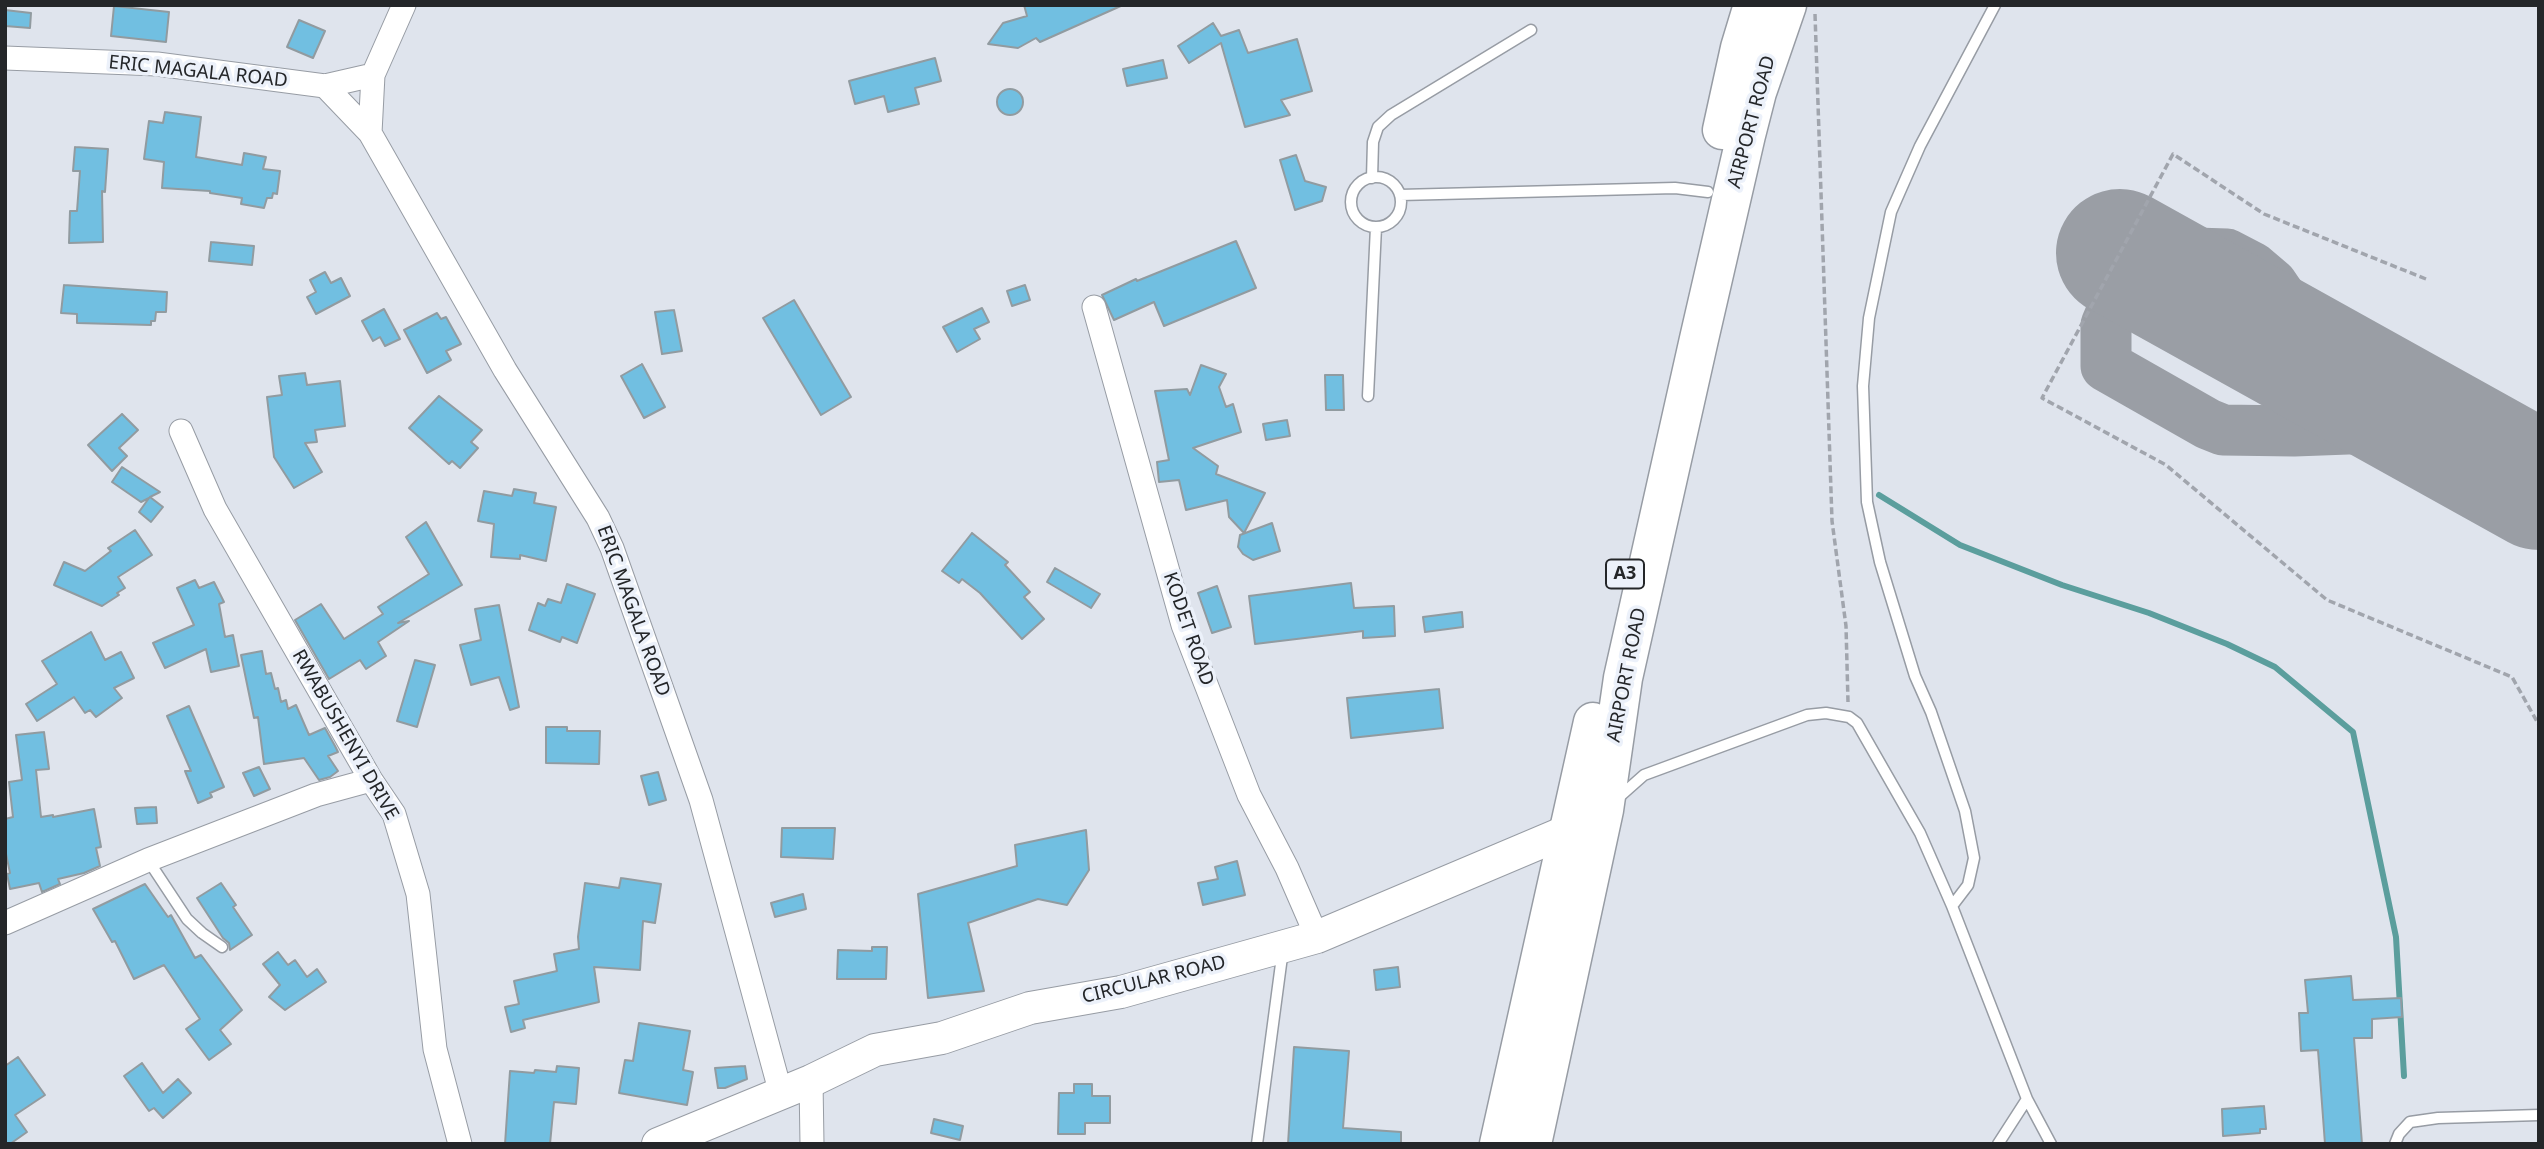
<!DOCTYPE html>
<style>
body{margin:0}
#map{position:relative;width:2544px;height:1149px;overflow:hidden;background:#dfe4ed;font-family:"Noto Sans",sans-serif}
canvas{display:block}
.frame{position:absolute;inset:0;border:7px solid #242629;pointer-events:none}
</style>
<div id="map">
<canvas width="2544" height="1149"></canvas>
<div class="frame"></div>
</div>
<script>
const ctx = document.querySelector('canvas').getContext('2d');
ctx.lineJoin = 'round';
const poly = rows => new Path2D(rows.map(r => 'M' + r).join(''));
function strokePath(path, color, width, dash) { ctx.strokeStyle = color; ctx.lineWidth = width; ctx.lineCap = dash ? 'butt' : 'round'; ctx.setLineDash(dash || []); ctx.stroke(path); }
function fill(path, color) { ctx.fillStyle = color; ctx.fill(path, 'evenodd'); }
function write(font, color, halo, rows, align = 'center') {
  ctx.font = font + ' "Noto Sans",sans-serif'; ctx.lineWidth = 7; ctx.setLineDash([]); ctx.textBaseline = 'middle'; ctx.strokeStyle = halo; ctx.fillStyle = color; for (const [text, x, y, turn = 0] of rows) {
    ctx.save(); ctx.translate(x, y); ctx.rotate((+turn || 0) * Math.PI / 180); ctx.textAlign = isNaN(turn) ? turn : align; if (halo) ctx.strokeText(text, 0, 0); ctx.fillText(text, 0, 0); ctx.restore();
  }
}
const stream = poly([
 [1879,495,1960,545,2062,585,2149,613,2227,644,2275,667,2353,732,2396,937,2404,1076]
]);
const taxiway = poly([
 [2304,355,2285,303,2272,284,2252,267,2227,254,2196,253,2170,257,2147,268,2133,278,2116,301,2106,325,2106,366,2208,424,2223,430,2294,431,2375,428,2449,436]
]);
const runway = poly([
 [2120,253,2539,486]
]);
const building = poly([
 [1024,5,1123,5,1040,42,1036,38,1018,48,988,44,1003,23,1027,16,1024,5],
 [114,6,169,12,166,42,111,36,114,6],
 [5,10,31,13,30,28,5,26,5,10],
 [299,20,325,31,313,58,287,47,299,20],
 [1213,23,1221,36,1239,30,1248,53,1297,39,1312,91,1281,100,1290,115,1245,127,1221,43,1189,63,1178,46,1213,23],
 [935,58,941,81,915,88,919,104,888,112,884,96,855,104,849,81,935,58],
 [1163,60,1167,78,1127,86,1123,69,1163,60],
 '997 102a13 13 0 1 1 26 0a13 13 0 1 1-26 0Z',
 [165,112,201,117,196,157,242,165,244,153,266,157,263,169,280,171,277,194,273,193,272,198,267,198,264,208,241,204,242,198,210,193,210,191,162,188,164,162,144,159,149,121,163,123,165,112],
 [75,147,108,149,105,192,102,191,103,242,69,243,70,211,77,211,80,171,73,171,75,147],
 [1296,155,1305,181,1326,187,1322,201,1295,210,1280,160,1296,155],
 [1236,241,1256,288,1164,326,1154,302,1114,320,1102,295,1136,279,1137,281,1236,241],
 [211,242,254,246,252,265,209,261,211,242],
 [325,272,331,283,341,278,350,296,316,314,307,297,316,292,310,280,325,272],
 [64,285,167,292,166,312,156,312,155,321,151,321,151,325,77,323,77,314,61,313,64,285],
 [1025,285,1030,300,1012,306,1007,291,1025,285],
 [794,300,851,397,821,415,763,318,794,300],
 [982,308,989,322,974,329,980,339,957,352,943,327,982,308],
 [384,309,400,339,385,346,380,337,373,341,362,321,384,309],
 [674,310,682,351,662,354,655,312,674,310],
 [437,313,441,319,446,317,461,344,446,351,451,360,427,373,404,330,437,313],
 [642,364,665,407,644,418,621,376,642,364],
 [1201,365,1226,374,1219,387,1226,407,1233,404,1241,432,1193,448,1218,466,1216,474,1265,493,1244,533,1229,517,1227,500,1186,510,1179,480,1159,482,1157,462,1169,460,1155,391,1187,389,1190,395,1201,365],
 [305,373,307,385,340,381,345,426,315,430,317,442,305,443,322,472,294,488,274,457,267,397,282,395,279,376,305,373],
 [1325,375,1343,375,1344,410,1326,410,1325,375],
 [439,396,482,430,471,442,478,448,460,468,452,461,449,464,409,428,439,396],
 [122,414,138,430,119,448,127,456,112,471,88,445,122,414],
 [1287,420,1290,436,1266,440,1263,424,1287,420],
 [122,467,160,492,150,497,163,507,151,522,139,512,149,498,141,502,112,482,122,467],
 [514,489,536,493,534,503,556,507,546,561,520,555,520,559,491,557,494,524,478,521,484,491,512,496,514,489],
 [426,522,462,585,398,623,409,621,378,642,386,656,366,669,360,660,329,679,295,620,321,604,344,639,383,614,378,607,429,574,406,537,426,522],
 [1272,523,1280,551,1253,560,1243,554,1238,547,1240,535,1272,523],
 [135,530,152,555,118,577,125,588,117,593,119,595,102,606,54,585,64,562,85,571,111,551,108,548,135,530],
 [972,533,1008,562,1005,565,1030,592,1024,597,1044,619,1022,639,980,593,962,579,959,583,942,571,972,533],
 [1055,568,1100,594,1091,608,1047,582,1055,568],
 [195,580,199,588,214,582,224,602,219,604,225,637,233,635,239,666,211,672,206,649,165,668,153,643,194,625,177,588,195,580],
 [1351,583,1354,608,1394,606,1395,636,1363,638,1363,631,1255,644,1249,596,1351,583],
 [567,584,595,594,577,643,562,637,560,642,529,630,538,603,545,606,548,599,561,603,567,584],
 [1217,586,1231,627,1212,633,1198,593,1217,586],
 [499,605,519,707,510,710,499,677,471,685,460,645,481,640,475,609,499,605],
 [1462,612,1463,627,1425,632,1423,617,1462,612],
 [91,632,105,660,121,652,134,678,114,688,122,698,96,717,90,710,85,713,74,697,37,721,26,704,57,684,42,661,91,632],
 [262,651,266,674,271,673,275,689,278,688,281,702,286,700,288,709,296,705,309,735,325,728,335,746,338,752,328,756,338,771,330,777,319,780,304,758,264,764,258,717,254,718,241,655,262,651],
 [415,660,435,665,417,727,397,721,415,660],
 [1439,689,1443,728,1351,738,1347,698,1439,689],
 [189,706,224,787,210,793,212,797,198,803,185,771,191,771,167,716,189,706],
 [546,727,567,727,567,731,600,731,599,764,546,763,546,727],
 [44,732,49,769,36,770,41,817,53,815,53,817,94,809,101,847,96,848,100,866,84,873,58,879,60,884,42,892,39,883,10,889,7,874,10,873,5,849,5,819,13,817,9,782,22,780,16,735,44,732],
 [259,767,270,789,254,796,243,773,259,767],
 [658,772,666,800,649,805,641,776,658,772],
 [156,807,157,823,137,824,135,808,156,807],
 [782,828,835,828,833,859,781,857,782,828],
 [1086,830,1089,870,1067,905,1038,899,968,923,984,991,928,998,918,894,1017,866,1015,845,1086,830],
 [1237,861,1245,895,1203,905,1198,883,1218,879,1215,867,1237,861],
 [621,878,661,884,655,923,643,921,640,970,594,967,599,1002,523,1020,525,1028,511,1032,505,1007,519,1004,514,981,557,971,554,954,579,949,578,937,585,883,619,888,621,878],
 [221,883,236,905,233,907,252,935,230,950,229,943,223,938,197,898,221,883],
 [145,884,168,917,171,915,195,958,201,955,242,1010,220,1030,231,1044,209,1060,186,1029,200,1019,164,965,134,979,115,941,112,942,93,909,145,884],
 [803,894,806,909,775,917,771,903,803,894],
 [872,947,887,947,886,979,837,979,838,950,872,951,872,947],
 [278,952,288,965,295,960,307,977,317,969,326,982,285,1010,269,997,280,985,263,964,278,952],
 [1398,967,1400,987,1376,990,1374,970,1398,967],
 [2351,976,2353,1000,2401,998,2402,1017,2372,1019,2372,1038,2354,1038,2362,1144,2325,1144,2318,1050,2301,1051,2299,1013,2308,1013,2305,980,2351,976],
 [639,1023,690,1031,683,1070,693,1072,687,1105,619,1093,625,1060,633,1061,639,1023],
 [1294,1047,1349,1051,1343,1128,1401,1132,1401,1144,1288,1144,1294,1047],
 [18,1057,45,1095,15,1115,27,1132,10,1144,5,1144,5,1066,18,1057],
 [142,1063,163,1093,178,1079,191,1093,163,1118,154,1108,149,1111,124,1076,142,1063],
 [557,1066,579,1068,576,1104,554,1102,550,1144,505,1144,510,1071,534,1073,535,1070,556,1072,557,1066],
 [745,1066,747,1079,725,1088,718,1088,715,1068,745,1066],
 [1074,1084,1092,1084,1092,1096,1110,1096,1110,1123,1085,1123,1085,1134,1058,1134,1059,1093,1074,1093,1074,1084],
 [2264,1106,2266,1129,2260,1129,2260,1133,2223,1136,2222,1109,2264,1106],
 [934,1119,963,1126,960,1140,931,1133,934,1119]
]);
const path = poly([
 [1815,14,1832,521,1846,626,1848,702],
 [2426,279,2264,214,2173,154,2042,398,2166,465,2327,600,2512,677,2539,725]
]);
const lane = poly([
 '1351 202a25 25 0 1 1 50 0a25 25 0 1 1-50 0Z',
 [1372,178,1373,142,1378,127,1391,115,1531,30],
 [1400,195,1675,188,1708,192],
 [1368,396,1376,227],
 [1618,798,1644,775,1807,715,1826,713,1849,717,1857,723,1920,833,1952,906,2027,1099,2051,1144],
 [148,860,187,919,202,933,222,947],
 [1952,906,1968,885,1974,858,1965,811,1931,712,1915,676,1880,562,1867,502,1863,386,1869,318,1891,212,1920,146,1995,5],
 [1257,1144,1283,949],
 [1998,1144,2027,1099],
 [2395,1144,2399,1134,2410,1122,2438,1118,2539,1115]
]);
const street = poly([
 [5,58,157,64,325,86,370,133,505,370,598,518,612,548,701,800,781,1094],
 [325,86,373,75],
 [370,133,373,75,404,5],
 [1094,307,1183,625,1249,795,1287,868,1317,937],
 [181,431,215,509,371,780,394,814,418,894,435,1049,460,1144],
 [5,923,148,860,316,795,371,780],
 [811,1081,812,1144]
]);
const secondary = poly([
 [658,1144,811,1081,875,1050,942,1038,1030,1008,1121,992,1317,937,1570,830,1585,821]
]);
const highway = poly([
 [1722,130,1740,48,1753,5],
 [1499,1144,1593,722],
 [1532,1144,1604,810,1623,678,1699,339,1746,135,1757,92,1787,5]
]);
const shields = [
 [1625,574,38]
];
const shieldNames = [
 ["A3",1625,574]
];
const streetNames = [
 ["ERIC MAGALA ROAD",198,72,6],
 ["AIRPORT ROAD",1752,122,-75],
 ["ERIC MAGALA ROAD",633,611,70],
 ["KODET ROAD",1188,629,71],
 ["AIRPORT ROAD",1627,675,-79],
 ["RWABUSHENYI DRIVE",345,735,60],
 ["CIRCULAR ROAD",1154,980,-14]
];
strokePath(stream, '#5b9e9d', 6);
strokePath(taxiway, '#9a9ea5', 51);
strokePath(runway, '#9a9ea5', 128);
fill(building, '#71bfe1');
strokePath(building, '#919ba0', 2);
strokePath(lane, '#979ca4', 13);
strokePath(street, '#979ca4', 25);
strokePath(secondary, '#979ca4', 34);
strokePath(highway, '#979ca4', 41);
strokePath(path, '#a1a5ad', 3.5, [7, 3.5]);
strokePath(lane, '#fff', 10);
strokePath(street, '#fff', 23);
strokePath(secondary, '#fff', 32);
strokePath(highway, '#fff', 38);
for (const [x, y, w] of shields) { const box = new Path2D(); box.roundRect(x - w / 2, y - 14.5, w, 29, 5); ctx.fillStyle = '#ecf1fa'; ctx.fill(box); strokePath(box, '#242629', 2); }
write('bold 18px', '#242629', null, shieldNames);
write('19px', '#242629', '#ecf1fa', streetNames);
</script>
